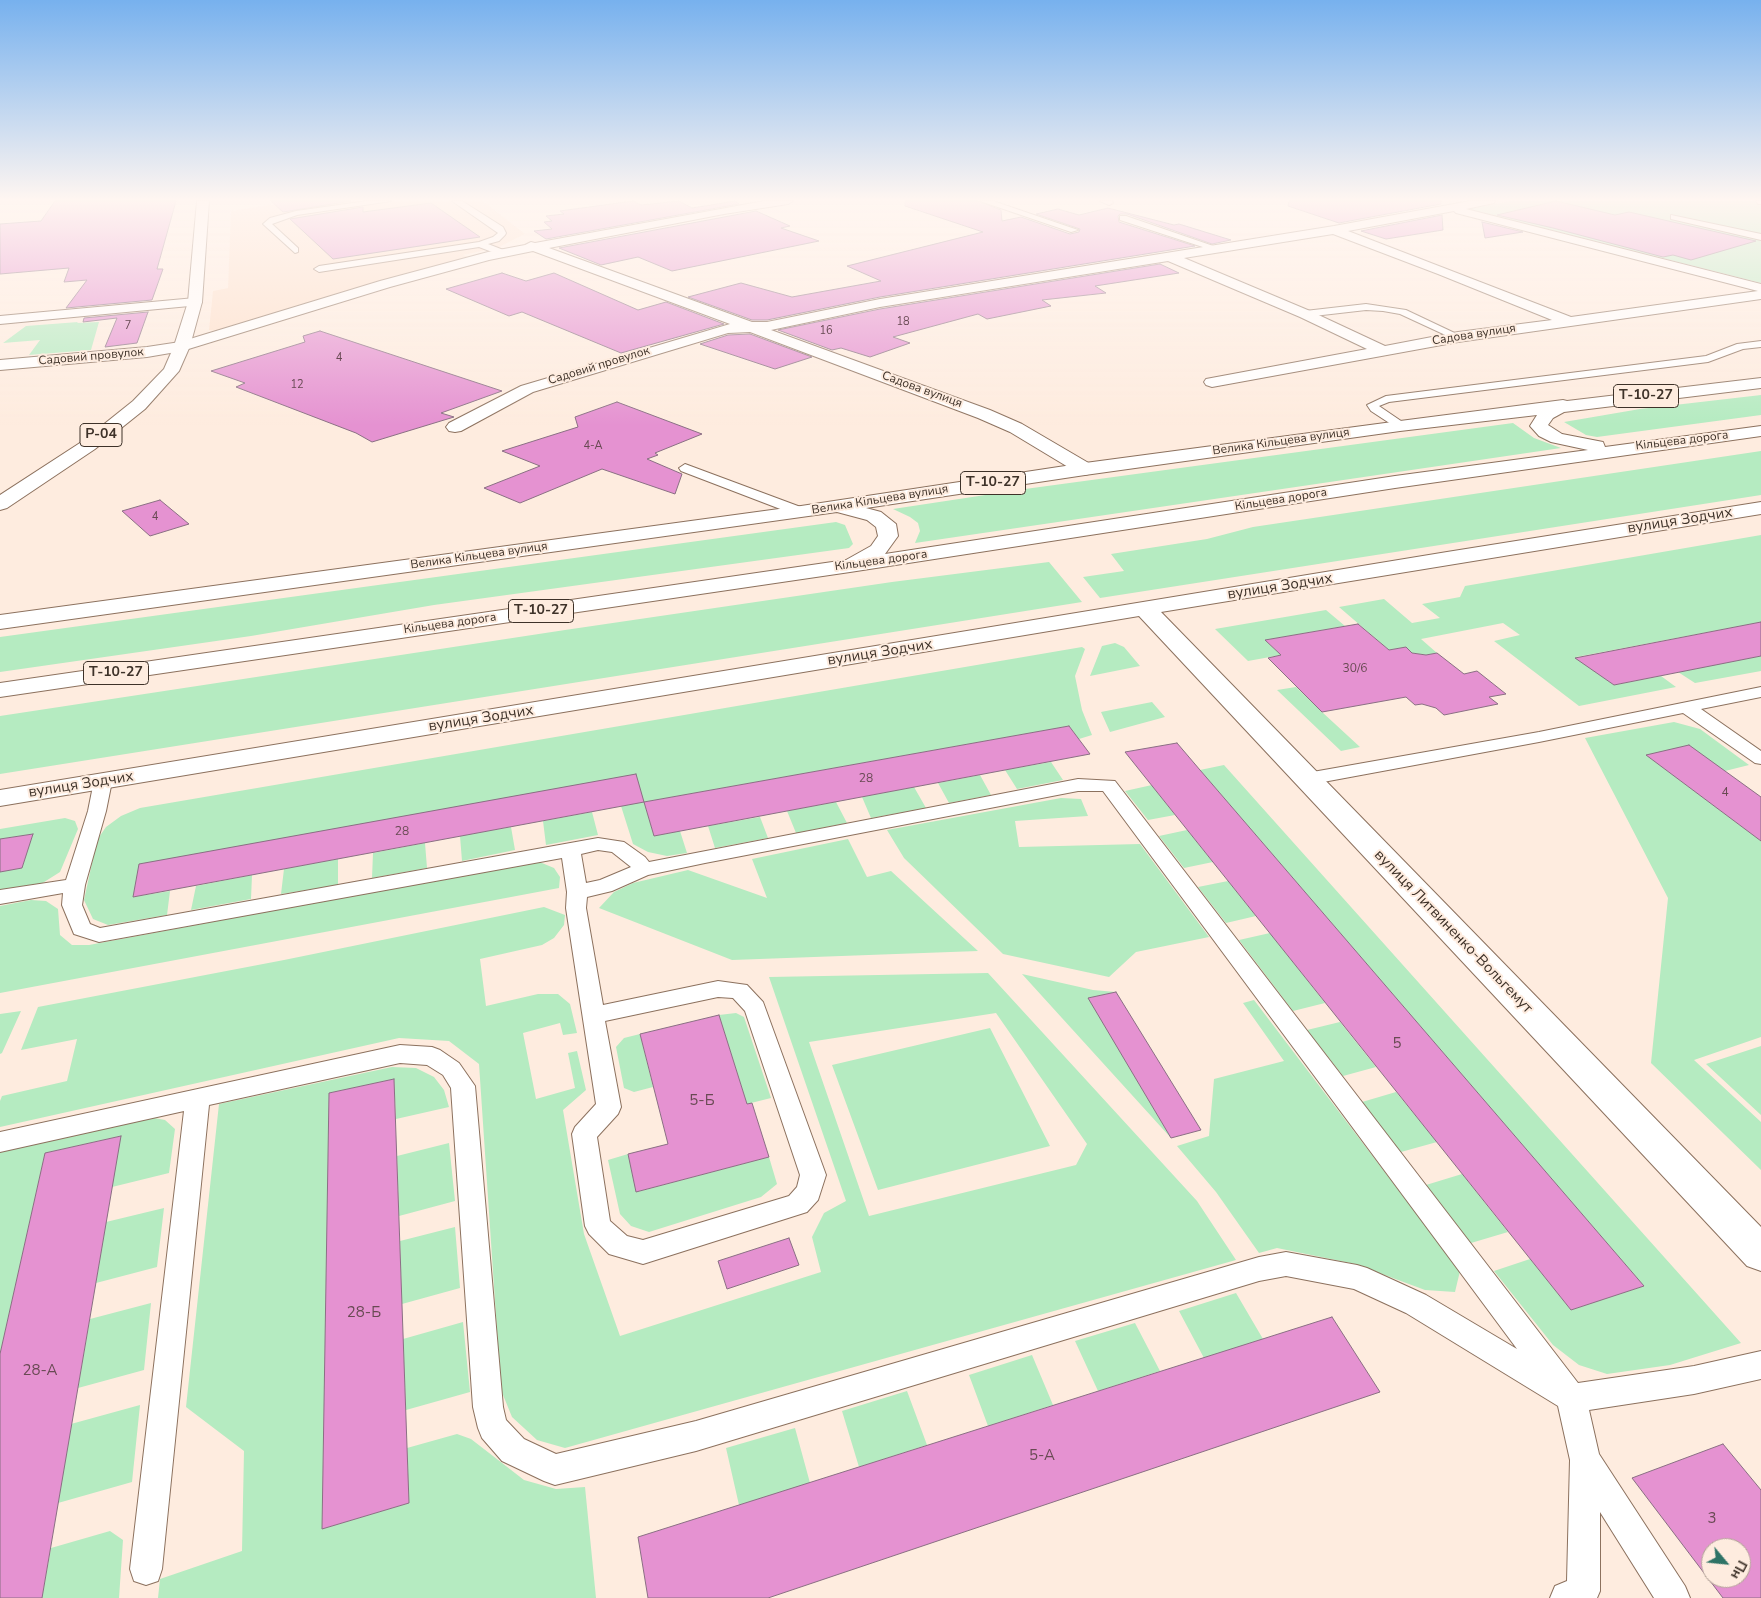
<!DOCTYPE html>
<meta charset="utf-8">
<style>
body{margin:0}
#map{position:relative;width:1761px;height:1598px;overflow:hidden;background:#feecdf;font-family:"Nunito Sans",sans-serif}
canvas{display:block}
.north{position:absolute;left:1701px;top:1538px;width:50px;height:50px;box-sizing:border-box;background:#feecdf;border:1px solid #b1a296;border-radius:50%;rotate:118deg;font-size:14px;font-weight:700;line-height:20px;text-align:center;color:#3e3229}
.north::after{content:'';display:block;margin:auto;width:18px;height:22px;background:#2e7366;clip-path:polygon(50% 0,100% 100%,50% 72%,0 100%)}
</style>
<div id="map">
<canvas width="1761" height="1598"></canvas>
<div class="north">Пн</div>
</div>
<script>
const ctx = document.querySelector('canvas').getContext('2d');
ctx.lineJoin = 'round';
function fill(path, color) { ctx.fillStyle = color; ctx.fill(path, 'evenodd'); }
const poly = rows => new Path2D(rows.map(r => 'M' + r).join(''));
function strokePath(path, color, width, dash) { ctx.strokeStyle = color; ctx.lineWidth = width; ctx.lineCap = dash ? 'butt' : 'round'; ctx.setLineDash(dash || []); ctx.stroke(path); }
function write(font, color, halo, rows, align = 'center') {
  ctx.font = font + ' "Nunito Sans",sans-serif'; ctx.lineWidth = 4; ctx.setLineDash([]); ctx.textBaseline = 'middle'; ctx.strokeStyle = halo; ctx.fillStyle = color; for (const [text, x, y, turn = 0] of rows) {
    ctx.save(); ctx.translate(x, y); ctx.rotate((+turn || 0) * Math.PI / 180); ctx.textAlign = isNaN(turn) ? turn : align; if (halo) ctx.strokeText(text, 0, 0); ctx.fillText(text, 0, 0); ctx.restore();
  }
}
const built = poly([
 [295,201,483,201,525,234,499,247,463,255,469,257,216,331,209,330,213,291,228,288,231,211]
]);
const green = poly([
 [1510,201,1761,201,1761,283,1468,209],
 [78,322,77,323,99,322,91,350,29,355,40,340,3,343,26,326],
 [1761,395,1761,415,1597,437,1586,435,1564,422,1640,409],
 [1513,423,1534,438,1561,448,915,543,920,531,918,523,910,517,893,509,1025,489],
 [1761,451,1761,495,1100,598,1083,577,1124,571,1111,554,1207,539,1253,527],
 [836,522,845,525,853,544,849,548,434,605,251,636,0,672,0,637],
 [1761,535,1761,622,1576,657,1614,685,1661,676,1676,687,1579,706,1494,641,1520,635,1503,623,1421,639,1437,653,1426,655,1412,653,1406,647,1389,650,1339,607,1384,599,1412,623,1440,618,1422,604,1460,597,1465,586],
 [1049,562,1082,602,0,774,0,716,565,630,892,582],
 [1326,610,1345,626,1265,640,1281,655,1248,661,1215,629],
 [1115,643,1124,647,1140,666,1090,676,1102,646],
 [1082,647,1085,649,1075,676,1082,710,1092,735,1079,739,1069,726,644,802,654,836,680,831,687,853,667,856,648,852,633,844,621,806,643,802,140,864,133,897,170,891,167,915,108,925,93,919,84,900,97,840,106,827,121,816,140,808],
 [1761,656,1761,671,1695,683,1678,672],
 [1296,687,1322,712,1360,747,1341,751,1277,690],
 [1152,702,1165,717,1110,732,1101,712],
 [1674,722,1700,729,1749,765,1725,771,1646,755,1761,841,1761,1037,1694,1060,1761,1122,1761,1170,1651,1063,1668,898,1585,738],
 [1051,762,1063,780,1017,789,1005,770],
 [1224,765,1741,1343,1670,1365,1607,1374,1579,1365,1553,1345,1494,1271,1530,1259,1571,1310,1644,1286,1200,770],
 [980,775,991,795,949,803,938,783],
 [1152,785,1175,815,1148,820,1125,791],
 [914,787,926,808,871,818,862,797],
 [1061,798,1081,799,1088,816,1015,821,1019,847,1140,844,1209,937,1136,952,1109,977,1003,954,904,858,887,830],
 [836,802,847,823,796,833,787,811],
 [592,812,598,835,546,845,543,821],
 [760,817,768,838,715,848,708,826],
 [65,818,75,821,78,829,60,872,41,884,0,891,0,872,22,868,33,834,0,839,0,829],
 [511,827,515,850,462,861,460,836],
 [1187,830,1213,862,1184,868,1159,836],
 [848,839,867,877,891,871,978,951,732,960,599,908,614,892,633,883,688,870,767,898,752,859],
 [425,843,427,868,372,878,373,853],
 [338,859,338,885,281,894,284,869],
 [528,863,542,863,554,868,560,877,559,888,0,993,0,906,31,900,46,901,58,909,60,935,72,945,89,945],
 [252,875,251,899,191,910,196,886],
 [1228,881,1256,916,1226,923,1198,887],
 [544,907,565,915,564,925,554,938,542,945,480,959,486,1006,538,994,558,994,570,1004,577,1033,563,1035,560,1023,523,1033,536,1099,575,1088,568,1053,577,1051,586,1090,563,1110,584,1234,620,1336,821,1272,812,1237,824,1213,846,1201,769,977,988,973,1197,1201,1236,1260,565,1448,537,1440,512,1417,501,1390,479,1064,449,1041,399,1038,0,1127,0,1101,2,1096,67,1081,77,1039,21,1050,38,1007,284,960],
 [996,1013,1087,1144,1076,1165,869,1216,809,1042],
 [1270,933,1325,1003,1293,1011,1239,940],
 [1022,974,1093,990,1116,992,1089,998,1171,1138],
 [1254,1000,1460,1271,1455,1292,1425,1290,1355,1264,1277,1248,1259,1253,1216,1192,1177,1146,1209,1136,1214,1079,1284,1061,1243,1003],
 [21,1011,2,1053,0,1054,0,1014],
 [736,1013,744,1017,771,1098,747,1104,719,1015],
 [1340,1022,1376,1067,1343,1076,1307,1030],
 [990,1028,1050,1146,878,1190,832,1065],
 [640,1034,653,1087,634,1092,624,1088,616,1047,624,1038],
 [1761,1046,1761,1115,1706,1064],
 [392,1067,416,1068,434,1077,444,1090,449,1107,396,1119,394,1079,329,1093,322,1529,409,1503,407,1448,457,1434,471,1439,524,1480,556,1489,585,1487,596,1598,158,1598,160,1579,242,1551,244,1451,186,1407,219,1104],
 [1396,1092,1437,1142,1401,1152,1362,1102],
 [149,1117,165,1120,175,1129,169,1173,112,1187,120,1136,45,1153,0,1354,0,1151],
 [449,1143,455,1201,399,1216,397,1156],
 [628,1154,637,1192,769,1157,777,1184,761,1197,649,1232,631,1226,620,1214,608,1160],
 [1462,1174,1508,1232,1471,1243,1426,1185],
 [164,1208,157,1267,96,1283,106,1222],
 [455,1227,460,1288,402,1304,400,1241],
 [1236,1293,1263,1339,1204,1358,1179,1311],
 [151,1303,144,1370,78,1388,90,1319],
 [463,1322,470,1392,406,1410,403,1339],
 [1135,1323,1160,1371,1098,1391,1075,1341],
 [1032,1355,1053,1405,988,1426,969,1375],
 [907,1391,927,1445,859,1467,842,1411],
 [140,1405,132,1482,58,1503,71,1424],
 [795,1428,810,1483,739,1505,726,1448],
 [110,1531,123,1540,119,1598,42,1598,51,1548]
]);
const building = poly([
 [55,201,176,201,157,269,163,269,152,300,66,308,87,280,64,282,69,268,0,274,0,224,41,221,55,201],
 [271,201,351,201,283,212,271,201],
 [633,201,641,205,679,201,692,208,735,201,739,204,546,239,534,231,552,229,544,222,552,221,546,216,564,214,560,211,633,201],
 [905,201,978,201,1001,210,1002,221,1021,217,1070,234,1079,232,1080,229,1036,214,1058,209,1079,215,1108,208,1174,225,1179,224,1231,240,1212,244,1127,214,1120,214,1118,216,1119,222,1195,246,880,297,767,320,752,320,688,297,741,283,792,297,881,281,847,266,983,232,905,206,905,201],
 [1289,201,1441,201,1441,204,1339,223,1288,206,1289,201],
 [1556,201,1615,215,1629,212,1756,241,1691,260,1673,255,1663,257,1553,228,1497,215,1556,201],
 [431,203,480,237,333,259,290,219,363,207,363,212,431,203],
 [756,211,790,226,781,228,819,241,672,271,638,257,601,265,559,248,756,211],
 [1442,215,1443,230,1386,239,1361,231,1442,215],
 [1482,222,1523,232,1485,238,1482,222],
 [1160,264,1179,273,1095,286,1106,293,1042,300,1051,306,987,319,978,314,893,337,910,343,870,357,841,348,832,350,778,330,880,309,1160,264],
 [502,273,526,281,554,273,638,310,666,302,724,324,621,353,522,312,509,316,446,289,502,273],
 [148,312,137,343,105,347,117,318,83,322,84,318,148,312],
 [320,331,502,391,441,413,454,417,372,442,356,433,236,387,245,383,211,371,305,342,303,336,320,331],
 [750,334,812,357,775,369,700,344,728,335,750,334],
 [617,402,702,434,655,453,658,455,647,459,682,474,675,494,602,469,520,503,484,488,540,466,502,451,578,427,575,417,617,402],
 [160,500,189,524,150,536,122,511,160,500],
 [1761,622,1761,656,1614,685,1575,658,1761,622],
 [1358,624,1389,650,1406,647,1412,653,1426,655,1437,653,1464,674,1477,671,1506,694,1489,697,1498,704,1444,715,1436,708,1422,704,1415,705,1406,697,1322,712,1268,658,1281,655,1265,640,1358,624],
 [1069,726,1090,754,654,836,644,802,1069,726],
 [1177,743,1200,770,1644,1286,1571,1310,1125,752,1177,743],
 [1689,745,1761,797,1761,841,1646,755,1689,745],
 [636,774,644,802,133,897,139,864,636,774],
 [33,834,22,868,0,872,0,839,33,834],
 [1116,992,1201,1130,1171,1138,1088,998,1116,992],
 [719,1015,747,1104,752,1103,769,1157,636,1192,628,1154,668,1144,640,1034,719,1015],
 [394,1079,409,1503,322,1529,329,1093,394,1079],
 [121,1136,42,1598,0,1598,0,1354,45,1153,121,1136],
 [789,1238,799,1265,727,1289,718,1261,789,1238],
 [1332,1317,1380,1392,768,1598,648,1598,638,1537,1332,1317],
 [1723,1444,1761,1490,1761,1598,1723,1598,1632,1478,1723,1444],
 [1711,1548,1741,1548,1741,1578,1711,1578,1711,1548]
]);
const lane = poly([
 [367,201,391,201,297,215,272,224,298,248,298,252,295,253,263,224,270,218,296,211,367,201],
 [452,201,462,201,503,227,506,233,505,235,499,241,488,244,506,251,506,255,500,255,479,247,319,272,314,269,319,266,479,242,493,237,498,233,452,201],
 [980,201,993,201,1078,230,1071,232,980,201],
 [1100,201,1112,201,1113,203,1109,205,1100,201],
 [1756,201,1761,201,1761,204,1758,204,1756,201],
 [1671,215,1761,234,1761,240,1671,219,1671,215],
 [1120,216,1126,216,1222,249,1215,251,1120,220,1120,216],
 [1366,304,1406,310,1463,337,1462,339,1454,339,1400,314,1383,311,1366,310,1305,317,1300,314,1305,311,1366,304],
 [1761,341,1761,347,1743,349,1708,362,1389,402,1379,406,1404,423,1406,426,1400,430,1371,411,1367,405,1386,396,1706,356,1737,344,1761,341],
 [685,464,806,509,808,512,801,516,796,515,681,471,679,468,685,464],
 [1761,687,1761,697,1701,709,1761,751,1761,764,1755,763,1683,713,1539,742,1307,785,1301,783,1298,779,1301,775,1307,773,1539,732,1761,687],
 [103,775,110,777,112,781,106,811,85,885,82,905,90,924,100,928,598,838,624,842,645,857,649,862,1078,779,1115,781,1578,1383,1694,1366,1761,1351,1761,1379,1694,1394,1589,1410,1599,1454,1685,1586,1690,1598,1654,1598,1600,1512,1600,1591,1597,1598,1550,1598,1555,1586,1567,1581,1570,1460,1558,1406,1406,1313,1354,1289,1286,1276,1259,1281,696,1451,555,1485,544,1481,502,1461,482,1438,478,1428,473,1407,451,1088,443,1075,427,1065,400,1063,209,1105,162,1569,158,1581,146,1585,134,1581,130,1569,184,1111,0,1152,0,1132,400,1045,432,1047,440,1050,459,1063,475,1086,503,1407,506,1420,524,1439,556,1454,696,1421,1259,1257,1286,1252,1357,1265,1367,1268,1426,1295,1517,1349,1103,791,1078,791,705,863,648,875,612,891,587,897,586,908,603,1005,718,981,747,985,763,1002,826,1175,818,1200,807,1212,643,1264,609,1254,589,1234,585,1226,572,1134,575,1127,596,1104,566,908,567,892,562,858,99,942,74,934,62,905,63,893,0,904,0,890,66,880,88,811,94,781,96,777,103,775],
 [598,850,612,852,631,867,600,880,586,883,581,854,598,850],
 [718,997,733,998,745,1011,800,1175,797,1187,789,1196,643,1240,627,1236,610,1221,597,1137,618,1114,621,1107,605,1021,718,997]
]);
const street = poly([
 [764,201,793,201,788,204,724,214,549,248,752,322,767,322,880,299,1334,226,1470,201,1495,201,1494,203,1466,209,1761,284,1761,299,1458,342,1212,387,1206,385,1204,382,1206,379,1367,349,1300,317,1168,261,880,307,771,330,990,410,1022,424,1092,465,1094,469,1092,473,1085,475,1078,473,1010,432,978,418,750,332,728,333,533,392,461,431,455,432,449,431,446,427,449,423,521,386,730,324,533,251,489,260,390,287,182,351,147,357,0,370,0,360,147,347,180,342,380,281,488,252,525,245,531,242,535,243,764,201],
 [1454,211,1456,213,1758,291,1571,317,1348,231,1454,211],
 [1333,234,1438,274,1552,320,1458,332,1385,346,1310,311,1184,258,1333,234],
 [195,298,200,299,202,302,200,305,0,324,0,316,195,298],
 [1761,502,1761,514,1161,612,1761,1227,1761,1271,1747,1266,1139,616,0,806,0,790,1447,552,1761,502]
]);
const primary = poly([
 [197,201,209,201,202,302,190,346,179,371,145,409,95,449,7,508,0,510,0,495,83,441,133,401,164,369,174,346,188,302,197,201]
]);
const highway = poly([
 [1761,378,1761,388,1564,412,1553,418,1548,425,1562,434,1603,442,1605,447,1761,426,1761,436,1395,488,850,572,0,697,0,683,846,560,871,546,878,536,876,527,867,520,837,512,0,629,0,615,801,506,1085,463,1400,421,1563,400,1567,401,1761,378],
 [1537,415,1530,426,1539,436,1551,442,1588,450,1395,476,885,554,898,536,896,524,881,512,866,508,1085,475,1400,431,1537,415]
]);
const farNumbernames = [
 ["18",903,322],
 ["7",128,326],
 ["16",826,331],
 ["4",339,358],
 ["12",297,385],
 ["4-А",593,446],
 ["4",155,517]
];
const farStreetnames = [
 ["Садова вулиця",1474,335,-9],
 ["Садовий провулок",91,357,-5],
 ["Садовий провулок",599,366,-17],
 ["Садова вулиця",922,390,20],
 ["Кільцева дорога",1682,441,-7],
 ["Велика Кільцева вулиця",1281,442,-8],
 ["Велика Кільцева вулиця",880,500,-9],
 ["Кільцева дорога",1281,500,-9],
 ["Велика Кільцева вулиця",479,556,-8],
 ["Кільцева дорога",881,561,-8],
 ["Кільцева дорога",450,624,-8]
];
const numberNames = [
 ["30/6",1355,669],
 ["28",866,779],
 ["4",1725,793],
 ["28",402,832]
];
const shields = [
 [1646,396,65],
 [101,435,42],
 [993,483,65],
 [541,611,65],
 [116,673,65]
];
const shieldNames = [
 ["Т-10-27",1646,396],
 ["Р-04",101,435],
 ["Т-10-27",993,483],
 ["Т-10-27",541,611],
 ["Т-10-27",116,673]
];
const streetNames = [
 ["вулиця Зодчих",1680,521,-9],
 ["вулиця Зодчих",1280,587,-9],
 ["вулиця Зодчих",880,653,-9],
 ["вулиця Зодчих",481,719,-9],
 ["вулиця Зодчих",81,785,-9],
 ["вулиця Литвиненко-Вольгемут",1453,932,46]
];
const nearNumbernames = [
 ["5",1397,1044],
 ["5-Б",702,1101],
 ["28-Б",364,1313],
 ["28-А",40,1371],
 ["5-А",1042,1456],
 ["3",1712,1519]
];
fill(built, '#fddfca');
fill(green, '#b5ebc1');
fill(building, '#e592d1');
strokePath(building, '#8a6f83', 1);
strokePath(lane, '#8c715e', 2);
strokePath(street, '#8c715e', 2);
strokePath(primary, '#8c715e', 2);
strokePath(highway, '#8c715e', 2);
fill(lane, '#fff');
fill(street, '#fff');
fill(primary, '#fff');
fill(highway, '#fff');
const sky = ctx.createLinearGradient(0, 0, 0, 425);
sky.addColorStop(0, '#77b1ee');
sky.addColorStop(0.47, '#fff6f1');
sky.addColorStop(1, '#fff6f100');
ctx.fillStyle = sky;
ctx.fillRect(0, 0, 1761, 425);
write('11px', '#684a53', null, farNumbernames);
write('12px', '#3e3229', '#feecdf', farStreetnames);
write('12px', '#684a53', null, numberNames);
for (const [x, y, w] of shields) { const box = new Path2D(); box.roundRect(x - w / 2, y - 11.5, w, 23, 4); ctx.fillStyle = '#feecdf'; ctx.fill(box); strokePath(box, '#3e3229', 1); }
write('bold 14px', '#3e3229', null, shieldNames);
write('15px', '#3e3229', '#feecdf', streetNames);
write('15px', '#684a53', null, nearNumbernames);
</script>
